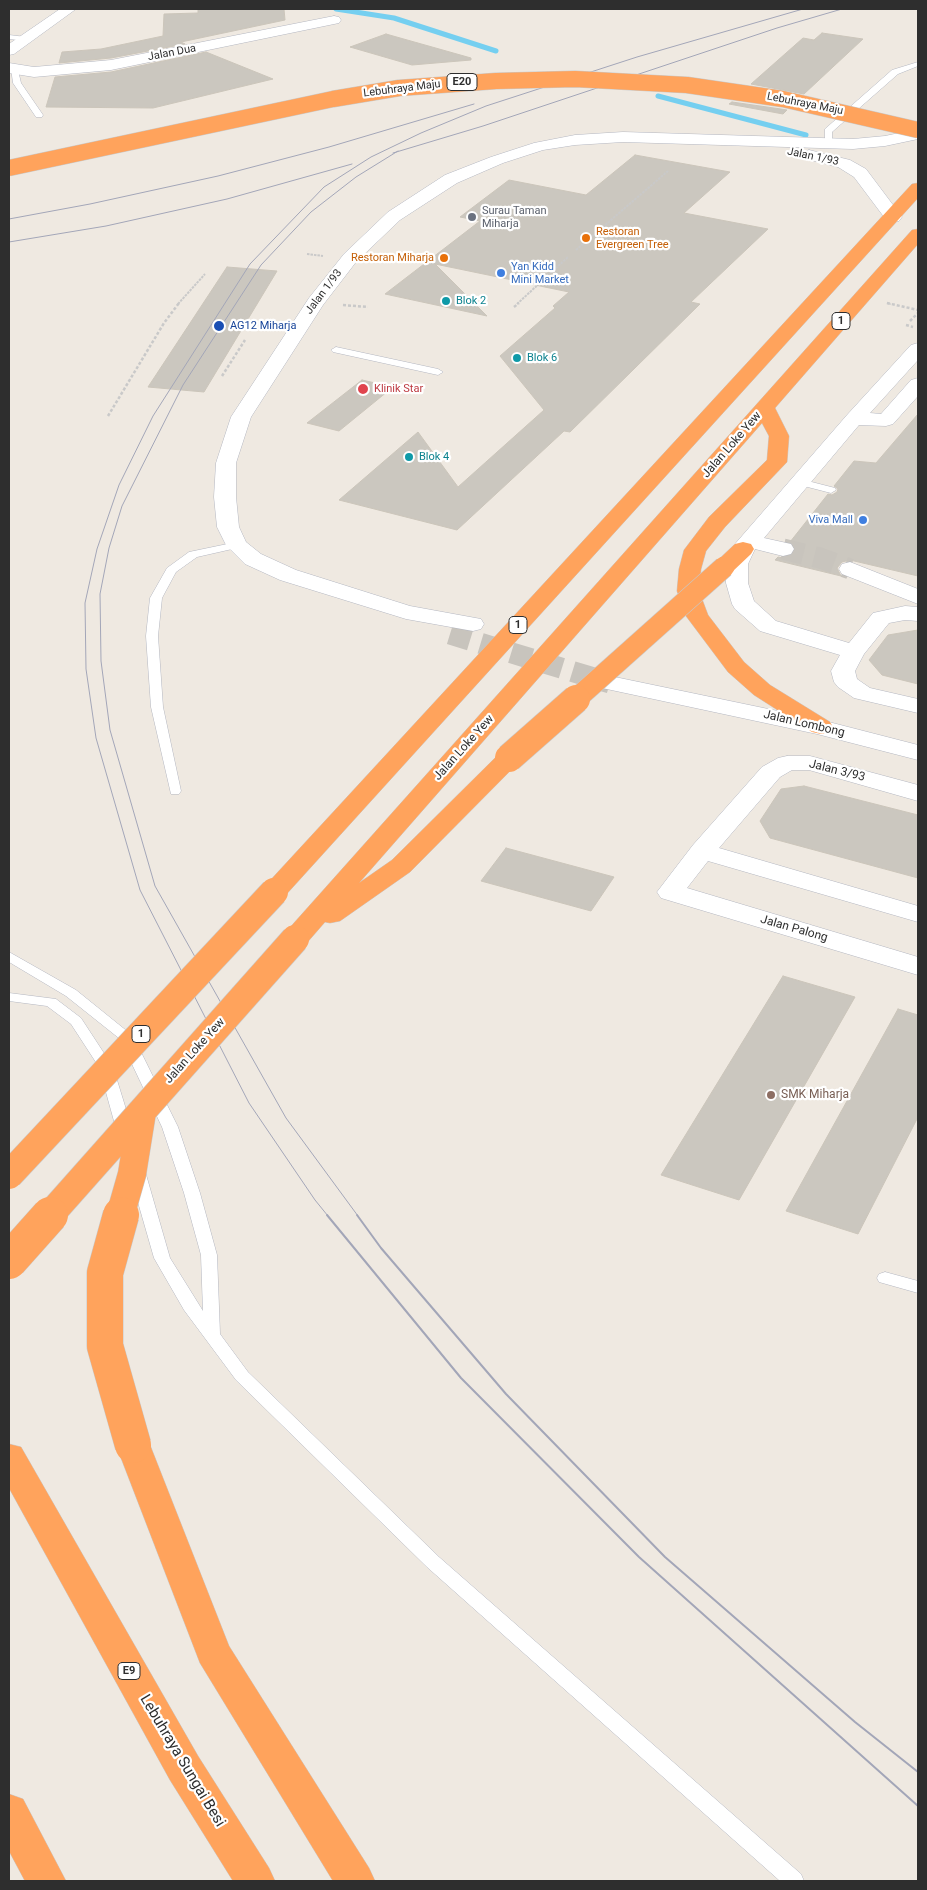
<!DOCTYPE html>
<style>
body{margin:0}
#map{position:relative;width:927px;height:1890px;overflow:hidden;background:#efe9e1;font-family:Roboto,sans-serif}
canvas{display:block}
.frame{position:absolute;inset:0;border:10px solid #2e2e2e;pointer-events:none}
</style>
<div id="map">
<canvas width="927" height="1890"></canvas>
<div class="frame"></div>
</div>
<script>
const ctx = document.querySelector('canvas').getContext('2d');
ctx.lineJoin = 'round';
const poly = rows => new Path2D(rows.map(r => 'M' + r).join(''));
function strokePath(path, color, width, dash) { ctx.strokeStyle = color; ctx.lineWidth = width; ctx.lineCap = dash ? 'butt' : 'round'; ctx.setLineDash(dash || []); ctx.stroke(path); }
function fill(path, color) { ctx.fillStyle = color; ctx.fill(path, 'evenodd'); }
function write(font, color, halo, rows, align = 'center') {
  ctx.font = font + ' Roboto,sans-serif'; ctx.lineWidth = 4.5; ctx.setLineDash([]); ctx.textBaseline = 'middle'; ctx.strokeStyle = halo; ctx.fillStyle = color; for (const [text, x, y, turn = 0] of rows) {
    ctx.save(); ctx.translate(x, y); ctx.rotate((+turn || 0) * Math.PI / 180); ctx.textAlign = isNaN(turn) ? turn : align; if (halo) ctx.strokeText(text, 0, 0); ctx.fillText(text, 0, 0); ctx.restore();
  }
}
const stream = poly([
 [336,9,394,18,496,51],
 [658,96,806,135]
]);
const building = poly([
 [198,9,284,9,285,20,181,42,185,44,111,58,59,63,62,52,101,49,163,36,164,14,198,13,198,9],
 [822,33,863,39,804,94,751,84,803,38,814,40,822,33],
 [386,34,471,58,471,60,412,65,350,47,386,34],
 [206,52,273,79,153,108,46,107,55,77,111,72,206,52],
 [732,102,781,109,787,110,783,114,729,104,732,102],
 [635,155,730,172,684,213,768,229,691,302,700,304,570,432,564,431,457,530,339,500,418,432,458,487,544,410,500,356,555,308,553,306,569,292,535,285,528,276,522,282,435,264,487,316,385,294,480,221,460,217,509,180,586,195,635,155],
 [227,267,277,271,204,392,148,387,227,267],
 [362,380,393,387,339,431,307,423,362,380],
 [918,414,918,576,850,560,842,562,837,568,841,576,775,560,778,557,783,558,793,555,796,548,790,542,828,494,832,495,837,492,838,489,834,486,854,461,876,463,918,414],
 [918,630,918,684,882,675,869,660,888,635,918,630],
 [804,786,918,815,918,878,770,838,760,821,781,789,804,786],
 [506,848,614,877,591,911,481,881,506,848],
 [783,976,855,997,739,1200,661,1175,783,976],
 [898,1009,918,1015,918,1117,858,1234,786,1211,898,1009]
]);
const streetTunnel = poly([
 [783,549,820,558,850,569]
]);
const secondaryTunnel = poly([
 [450,634,610,683]
]);
const pathFar1 = poly([
 [576,250,668,171],
 [307,254,323,256],
 [887,303,891,304],
 [178,304,205,274],
 [517,304,568,257]
]);
const path = poly([
 [887,303,918,310],
 [343,305,368,307],
 [514,307,519,303],
 [910,321,918,313],
 [906,325,913,327],
 [222,376,245,340],
 [108,416,164,323,179,303]
]);
const lane = poly([
 [9,35,26,37,30,39,26,41,9,39,9,35],
 [918,62,918,66,898,74,832,132,832,145,825,147,825,129,892,70,918,62],
 [11,68,18,70,21,83,43,115,42,117,36,117,13,83,11,68],
 [336,347,438,369,443,372,438,375,333,352,331,350,336,347],
 [800,479,835,488,836,490,831,493,796,484,795,482,796,480,800,479],
 [237,542,241,543,242,545,241,547,197,557,176,572,162,598,158,636,163,707,181,791,179,794,171,794,151,707,146,636,150,598,167,568,189,552,237,542],
 [9,952,76,990,133,1036,178,1127,200,1193,217,1255,220,1334,248,1372,439,1557,801,1874,804,1881,780,1881,427,1567,236,1380,184,1310,154,1258,129,1171,132,1167,137,1166,142,1167,145,1171,170,1258,203,1311,201,1255,184,1193,162,1127,120,1039,66,996,9,962,9,952],
 [9,993,56,999,81,1018,113,1067,133,1132,130,1136,125,1137,120,1136,117,1132,99,1067,71,1024,47,1006,9,1001,9,993],
 [885,1272,918,1281,918,1293,879,1282,877,1278,879,1274,885,1272]
]);
const street = poly([
 [60,9,76,9,14,54,9,55,9,44,60,9],
 [334,16,339,17,341,20,339,23,111,70,34,77,9,73,9,63,34,67,111,60,334,16],
 [918,343,918,360,870,413,881,414,911,380,918,378,918,396,893,424,886,426,859,425,764,538,791,544,794,549,791,554,783,556,755,549,748,564,748,583,754,601,776,621,849,643,873,613,905,606,918,607,918,621,905,620,889,623,864,654,855,671,857,679,870,688,918,699,918,713,854,698,838,687,834,682,831,671,840,655,760,631,735,609,732,604,726,583,726,564,735,544,847,415,911,345,918,343],
 [850,562,918,589,918,604,842,574,839,569,842,564,850,562],
 [787,756,810,756,918,785,918,801,809,770,792,770,780,777,719,848,918,906,918,922,708,861,687,888,918,957,918,975,661,898,657,892,693,845,762,767,778,758,787,756]
]);
const secondary = poly([
 [918,129,918,139,885,146,853,149,623,142,575,145,543,150,503,163,457,183,400,220,356,262,323,305,251,417,236,463,236,497,239,527,246,542,261,554,296,570,410,606,481,619,484,624,481,629,473,631,406,619,280,580,245,564,226,545,217,527,214,497,216,463,231,417,309,298,344,254,388,212,445,175,491,157,534,143,575,135,623,132,853,139,885,136,918,129],
 [809,150,850,160,866,169,902,217,899,221,893,222,887,221,854,177,838,167,803,158,801,155,803,152,809,150],
 [610,676,821,720,918,745,918,760,817,734,602,688,598,683,602,678,610,676]
]);
const highway = poly([
 [918,183,918,198,283,898,274,900,265,898,261,892,265,886,912,184,918,183],
 [918,229,918,244,775,408,789,436,787,462,725,527,706,551,701,569,699,591,708,615,744,662,770,685,830,722,833,727,830,732,821,734,812,732,754,695,728,672,686,616,677,591,679,569,684,550,709,517,767,460,769,436,762,423,359,883,392,860,500,753,509,751,518,753,521,758,518,763,410,872,340,921,330,923,325,922,305,945,295,947,285,945,281,939,285,933,912,230,918,229],
 [743,542,751,544,754,549,751,554,732,572,724,574,716,572,713,567,716,562,735,544,743,542],
 [133,1432,145,1436,150,1445,229,1646,369,1868,375,1881,333,1881,200,1663,116,1445,121,1436,133,1432],
 [9,1444,21,1447,198,1756,269,1868,275,1881,233,1881,170,1780,9,1488,9,1444],
 [9,1794,23,1799,66,1881,25,1881,9,1851,9,1794]
]);
const tramFar1 = poly([
 [393,153,483,126,777,28,842,9],
 [9,219,90,204,218,176,329,147,474,104],
 [9,242,106,226,227,199,352,164],
 [328,1216,315,1200,249,1103,140,890,96,738,86,669,85,603,97,549,119,485,153,416,250,264,324,187,371,157,421,133,486,106,637,57,803,9],
 [358,1216,286,1118,155,886,110,730,101,661,100,594,109,548,122,506,183,385,261,265,311,212,356,177,398,151]
]);
const tram = poly([
 [327,1215,461,1378,639,1557,918,1806],
 [357,1215,381,1248,506,1394,665,1557,855,1722,918,1772]
]);
const highwayBridgeFar3 = poly([
 [9,168,333,99,399,88,496,81,575,79,687,85,783,99,918,130]
]);
const highwayBridgeFar2 = poly([
 [575,700,724,567]
]);
const highwayBridgeFar1 = poly([
 [509,758,576,699],
 [9,1175,274,892],
 [49,1216,295,939],
 [120,1216,132,1174,142,1112]
]);
const highwayBridge = poly([
 [121,1215,105,1273,105,1346,133,1445],
 [9,1261,50,1215]
]);
const markers = [
 [472,217,5,"#6b7280"],
 [586,238,5,"#e8710a"],
 [444,258,5,"#e8710a"],
 [501,273,5,"#3f7fe0"],
 [446,301,5,"#0f9aa8"],
 [219,326,6,"#1a4fb4"],
 [517,358,5,"#0f9aa8"],
 [363,389,6,"#e0444e"],
 [409,457,5,"#0f9aa8"],
 [863,520,5,"#3f7fe0"],
 [771,1095,5,"#8d6e63"]
];
const farStreetnames = [
 ["Jalan Dua",172,53,-11],
 ["Lebuhraya Maju",402,89,-7],
 ["Lebuhraya Maju",805,104,11],
 ["Jalan 1/93",813,157,12],
 ["Jalan 1/93",324,292,-53]
];
const shields = [
 [462,82,30],
 [841,321,18],
 [518,625,18],
 [141,1034,18],
 [129,1671,22]
];
const shieldNames = [
 ["E20",462,82],
 ["1",841,321],
 ["1",518,625],
 ["1",141,1034],
 ["E9",129,1671]
];
const farWorshipnames = [
 ["Surau Taman",482,211],
 ["Miharja",482,224]
];
const farFoodnames = [
 ["Restoran",596,232],
 ["Evergreen Tree",596,245],
 ["Restoran Miharja",434,258,"right"]
];
const farShopnames = [
 ["Yan Kidd",511,267],
 ["Mini Market",511,280],
 ["Viva Mall",853,520,"right"]
];
const farCulturenames = [
 ["Blok 2",456,301],
 ["Blok 6",527,358],
 ["Blok 4",419,457]
];
const farTransitnames = [
 ["AG12 Miharja",230,326]
];
const farHealthnames = [
 ["Klinik Star",374,389]
];
const streetNames = [
 ["Jalan Loke Yew",732,445,-49],
 ["Jalan Lombong",804,724,13],
 ["Jalan Loke Yew",464,748,-48],
 ["Jalan 3/93",837,771,14],
 ["Jalan Palong",794,929,16],
 ["Jalan Loke Yew",195,1051,-48]
];
const educationNames = [
 ["SMK Miharja",781,1095]
];
const nearStreetnames = [
 ["Lebuhraya Sungai Besi",182,1761,59]
];
strokePath(stream, '#75cff0', 5);
fill(building, '#cbc7bf');
strokePath(building, '#cbc5ba', 1);
strokePath(streetTunnel, '#c8c4bd', 21, [21, 11]);
strokePath(secondaryTunnel, '#c8c4bd', 21, [21, 11]);
strokePath(lane, '#b4b7c1', 1);
strokePath(street, '#b4b7c1', 1);
strokePath(secondary, '#b4b7c1', 1);
strokePath(highway, '#c9c9c9', 1);
strokePath(pathFar1, '#c9c9c9', 2, [2.5, 1]);
strokePath(path, '#c9c9c9', 2.5, [3, 2]);
fill(lane, '#fff');
fill(street, '#fff');
fill(secondary, '#fff');
fill(highway, '#ffa35c');
strokePath(tramFar1, '#a3a6b8', 1);
strokePath(tram, '#a3a6b8', 2);
strokePath(highwayBridgeFar3, '#c9c9c9', 17, []);
strokePath(highwayBridgeFar2, '#c9c9c9', 22, []);
strokePath(highwayBridgeFar1, '#c9c9c9', 29, []);
strokePath(highwayBridge, '#c9c9c9', 37, []);
strokePath(highwayBridgeFar3, '#ffa35c', 16);
strokePath(highwayBridgeFar2, '#ffa35c', 21);
strokePath(highwayBridgeFar1, '#ffa35c', 28);
strokePath(highwayBridge, '#ffa35c', 36);
for (const [x, y, r, color] of markers) { const dot = new Path2D(); dot.arc(x, y, r, 0, 2 * Math.PI); ctx.fillStyle = color; ctx.fill(dot); strokePath(dot, '#fff', 2); }
write('11px', '#2e2e2e', '#fff', farStreetnames);
for (const [x, y, w] of shields) { const box = new Path2D(); box.roundRect(x - w / 2, y - 8.5, w, 17, 4); ctx.fillStyle = '#fff'; ctx.fill(box); strokePath(box, '#2e2e2e', 1); }
write('bold 11px', '#2e2e2e', null, shieldNames);
write('11px', '#5b616d', '#fff', farWorshipnames, 'left');
write('11px', '#c56008', '#fff', farFoodnames, 'left');
write('11px', '#366cbe', '#fff', farShopnames, 'left');
write('11px', '#0d838f', '#fff', farCulturenames, 'left');
write('11px', '#164399', '#fff', farTransitnames, 'left');
write('11px', '#be3a42', '#fff', farHealthnames, 'left');
write('12px', '#2e2e2e', '#fff', streetNames);
write('12px', '#785e54', '#fff', educationNames, 'left');
write('15px', '#2e2e2e', '#fff', nearStreetnames);
</script>
